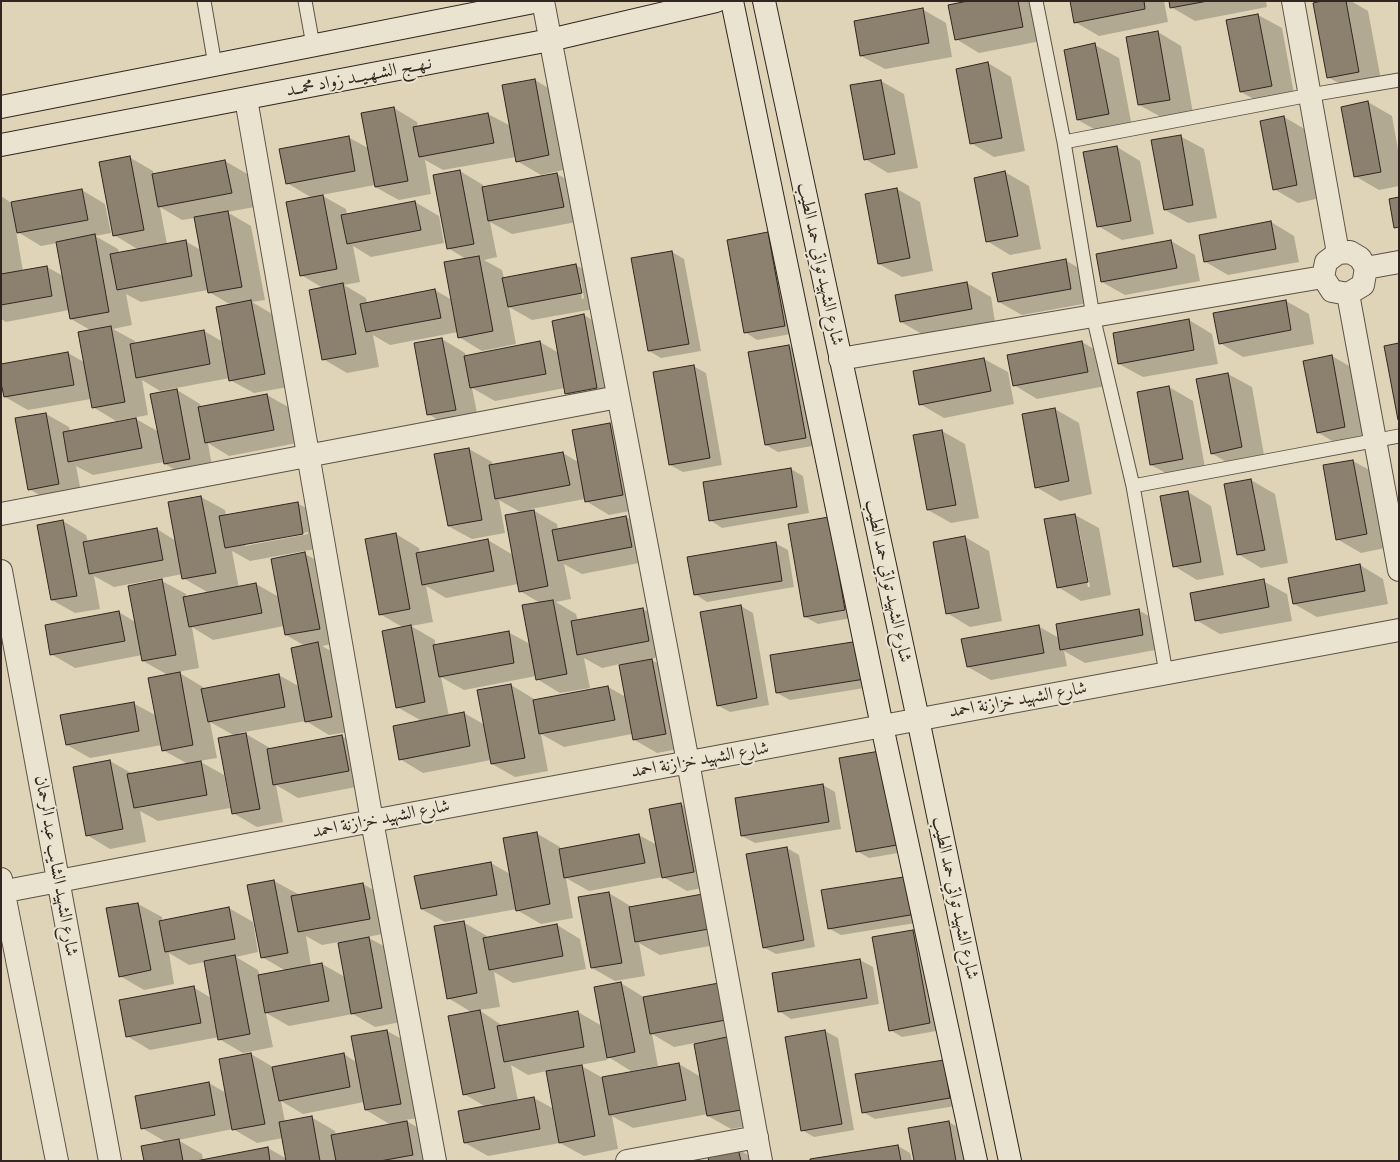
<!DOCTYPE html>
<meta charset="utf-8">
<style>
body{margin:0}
#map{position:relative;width:1400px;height:1162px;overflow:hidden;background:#dfd4b7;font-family:"EB Garamond",serif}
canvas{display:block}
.frame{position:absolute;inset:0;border:2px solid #332520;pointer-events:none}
</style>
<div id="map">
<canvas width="1400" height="1162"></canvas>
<div class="frame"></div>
</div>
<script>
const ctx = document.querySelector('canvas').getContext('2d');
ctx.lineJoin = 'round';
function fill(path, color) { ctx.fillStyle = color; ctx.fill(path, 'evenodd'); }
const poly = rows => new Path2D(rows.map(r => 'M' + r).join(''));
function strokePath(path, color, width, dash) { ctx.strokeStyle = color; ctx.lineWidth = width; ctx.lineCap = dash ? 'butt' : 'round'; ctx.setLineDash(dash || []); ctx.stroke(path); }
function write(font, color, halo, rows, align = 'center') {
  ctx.font = font + ' "EB Garamond",Amiri,serif'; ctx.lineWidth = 4; ctx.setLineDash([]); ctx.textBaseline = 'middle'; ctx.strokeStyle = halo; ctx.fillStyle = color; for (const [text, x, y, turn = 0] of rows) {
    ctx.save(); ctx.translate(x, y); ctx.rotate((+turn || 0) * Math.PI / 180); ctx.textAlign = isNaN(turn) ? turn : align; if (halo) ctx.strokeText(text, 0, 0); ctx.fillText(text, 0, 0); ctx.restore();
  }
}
const shadow = poly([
 [973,1,1030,1,1046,40,979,53,956,39],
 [1071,1,1164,1,1168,22,1099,36,1075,22],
 [1170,1,1266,1,1267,7,1195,21,1171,7],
 [1328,1,1351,1,1368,11,1382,85,1352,91,1328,77],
 [922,9,946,23,952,57,885,69,861,56],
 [1258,15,1282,28,1295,99,1264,105,1241,92,1227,21],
 [1158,32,1181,46,1193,113,1163,118,1139,105],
 [1095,45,1119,58,1132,127,1101,133,1078,120],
 [988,63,1011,77,1025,151,994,157,971,143],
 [535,80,558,94,572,168,541,175,517,161,516,157,443,170,425,160,431,194,399,200,375,187,375,185,321,195,346,209,347,215,415,202,439,216,444,243,371,257,353,246,360,282,344,285,366,298,367,303,435,290,452,300,466,259,448,248,460,171,483,185,484,187,557,174,581,187,587,220,512,234,490,222,497,257,484,260,502,270,504,278,576,265,600,279,605,307,532,320,509,307,516,344,482,351,459,337,458,332,390,345,373,335,379,367,347,373,323,359,323,288,301,275,312,198,287,183,348,137,368,148,394,108,417,122,418,127,488,114,511,126],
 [579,281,581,281,584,298,582,299],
 [881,81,904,94,918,168,888,173,865,159],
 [1368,102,1392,116,1399,155,1399,186,1379,190,1355,176],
 [1284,117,1308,131,1320,198,1298,203,1274,189],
 [1180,136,1204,149,1217,218,1188,223,1165,210],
 [1117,147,1140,161,1154,234,1122,240,1098,226],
 [129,157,153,171,154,175,225,161,249,175,255,207,227,212,251,226,265,300,252,302,274,315,288,387,254,393,230,380,230,378,160,391,142,380,148,415,116,421,93,407,91,399,28,410,5,397,1,378,1,365,68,353,84,362,92,331,71,319,69,310,6,322,1,319,1,196,10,202,11,204,82,190,105,204,111,233,95,236,118,249,119,253,139,250,114,235],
 [160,207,182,220,195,218,201,250,185,241,167,244],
 [16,231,41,246,57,243,63,276,47,267,23,271],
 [208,290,209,292,231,305,223,342,204,331,135,344,135,341,113,329,132,325,126,294,141,302],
 [1005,172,1029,186,1041,249,1010,255,987,241],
 [897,189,920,202,933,271,902,277,879,264],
 [1271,222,1294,236,1299,262,1228,275,1204,261],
 [768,233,781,241,797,333,757,340,745,332],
 [1171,241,1195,255,1200,281,1125,295,1102,282],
 [672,252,684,259,701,351,661,358,649,351],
 [1065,260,1089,274,1094,302,1022,315,999,302],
 [967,283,991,297,995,322,924,335,901,322],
 [1286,301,1309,314,1314,344,1243,357,1220,343],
 [584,315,607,329,620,401,590,406,566,393,565,388,495,401,472,388,479,423,452,428,428,414,442,339,465,353,466,356,540,342,559,353],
 [1189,320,1212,334,1218,364,1143,377,1119,364],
 [1082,342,1106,356,1111,385,1037,399,1014,385],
 [789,346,802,353,818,445,778,452,766,445,750,353],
 [1332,356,1356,370,1369,440,1341,446,1317,432],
 [984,359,1008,372,1014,404,944,418,920,404,914,372],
 [693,366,706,373,722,465,683,472,670,465],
 [1228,374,1252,387,1265,461,1235,467,1211,453,1198,380],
 [1169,387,1193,401,1206,473,1175,478,1151,465,1138,393],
 [177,390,200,404,201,407,267,395,290,408,297,443,229,456,208,443,213,472,188,477,165,464,164,462,93,475,76,466,82,497,53,503,29,489,46,414,69,427,70,431,136,419,159,432],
 [1055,409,1079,423,1092,494,1060,501,1036,487],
 [610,424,633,437,646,508,609,515,586,501,585,499,531,509,557,524,558,530,626,517,649,530,655,560,582,574,564,564,571,599,556,602,576,614,578,621,643,609,667,623,672,654,650,659,675,673,689,747,657,753,633,739,632,734,564,747,541,734,548,771,515,777,492,764,491,760,423,773,400,759,422,721,397,707,404,628,380,614,396,534,419,548,420,553,488,540,513,555,522,513,499,500,505,533,472,539,448,526,469,449,492,462,493,466,563,453,578,462],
 [518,584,520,591,540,603,530,644,508,632,435,645,435,640,411,626,433,622,426,586,446,598],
 [584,658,602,668,620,664,626,697,608,687,535,700,534,699,511,685,485,725,464,713,449,716,441,677,464,690,536,676,537,679,560,693,590,688],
 [942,431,965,444,979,518,951,523,928,510],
 [1353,461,1377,474,1390,547,1361,553,1337,539,1324,466],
 [791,469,803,476,809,513,722,528,710,520],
 [1251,480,1275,494,1288,563,1261,568,1238,554,1225,485],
 [1188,492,1211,506,1224,575,1197,580,1174,566],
 [201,497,225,510,226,516,297,503,321,516,326,547,250,561,232,551,239,588,256,584,279,597,305,554,329,567,343,642,322,646,342,657,355,731,329,735,306,721,239,733,240,735,246,734,270,748,270,750,342,736,366,750,372,784,298,798,276,785,283,822,257,827,233,813,235,736,210,722,217,758,199,761,224,775,230,808,158,821,140,811,146,842,110,849,87,835,110,761,133,774,188,764,163,750,162,745,90,758,67,745,133,703,157,716,168,675,143,661,142,655,75,668,51,654,119,612,135,622,162,581,186,594,186,598,209,593,183,578,183,574,114,587,94,576,100,609,75,613,52,600,63,521,86,535,88,542,157,529,176,541,169,503],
 [308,532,308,534,245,546,245,544],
 [284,626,286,635,305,646,300,687,279,675,204,689,203,687,178,672,199,668,192,627,213,640],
 [1075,515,1099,528,1111,595,1081,601,1058,587],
 [1077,530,1079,530,1090,587,1088,587],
 [841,525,857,617,818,624,805,617],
 [965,537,989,551,1002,621,970,627,947,613,934,543],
 [775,543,788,550,794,587,707,602,695,594],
 [1360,565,1383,579,1388,604,1317,617,1294,604],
 [1263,581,1287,594,1292,621,1220,634,1196,620],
 [741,606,753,613,769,705,730,712,717,705],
 [1138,610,1162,623,1166,648,1085,663,1064,651,1067,666,991,680,968,667,1038,626,1059,638],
 [859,642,877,686,790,700,777,693,771,656],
 [840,759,909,851,869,858,857,851],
 [823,785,835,792,841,829,755,843,742,836],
 [681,804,704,817,717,885,687,891,663,877,589,891,566,878,573,918,541,924,517,910,517,909,445,922,421,909,491,863,510,874,536,833,560,847,560,849,639,835,657,845],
 [787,848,799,855,815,947,776,954,763,947],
 [274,881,298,894,298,896,363,884,386,897,393,932,367,937,393,951,406,1021,375,1027,353,1014,289,1026,266,1013,273,1047,243,1053,219,1039,219,1037,150,1050,127,1036,193,987,211,998,205,962,189,965,169,953,174,984,144,990,120,976,138,904,162,917,162,921,229,908,253,922,258,952,236,957,258,970,260,976,286,971,262,957,248,885],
 [306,936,322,945,339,942,345,977,322,964,311,966],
 [922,884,928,921,841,935,828,928],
 [609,893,632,907,703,895,726,908,732,942,660,955,639,943,645,976,615,981,592,968],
 [463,922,487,936,487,938,557,925,580,939,586,969,513,983,494,972,500,1007,479,1010,503,1026,578,1012,602,1026,621,983,645,998,719,984,749,1033,726,1038,751,1052,764,1123,731,1129,708,1116,708,1114,633,1128,612,1116,618,1149,584,1156,560,1143,488,1156,465,1143,486,1107,464,1094,473,1013,448,998],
 [652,1034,674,1047,695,1043,701,1077,679,1064,603,1078,580,1065,607,1060,607,1056,631,1071,658,1066],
 [511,1065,528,1075,547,1071,554,1109,534,1098,518,1101],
 [913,931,926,938,942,1030,902,1037,890,1030],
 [860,960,873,967,879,1004,791,1019,779,1011,773,974],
 [387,1031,411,1044,424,1117,405,1120,430,1135,435,1161,145,1161,166,1142,142,1128,209,1083,226,1093,251,1054,273,1067,344,1054,356,1062,352,1037],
 [281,1101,303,1114,364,1102,366,1110,391,1125,336,1135,335,1131,311,1117,285,1122],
 [233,1129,257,1143,283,1138,287,1159,268,1148,203,1160,202,1154,178,1140],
 [825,1031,838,1038,854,1130,814,1137,802,1130],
 [943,1061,962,1105,875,1119,863,1112],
 [949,1122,961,1129,967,1161,915,1161],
 [898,1146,910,1153,912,1161,811,1161],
 [738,1149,758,1161,710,1161]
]);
const building = poly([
 [968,1,1018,1,1023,27,955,40,948,5,968,1],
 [1070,1,1144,1,1145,9,1074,23,1070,1],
 [1169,1,1208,1,1170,8,1169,1],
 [1322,1,1346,1,1359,72,1327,78,1313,3,1322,1],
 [923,8,929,43,860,56,854,21,923,8],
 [1258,14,1272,86,1240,92,1226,20,1258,14],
 [1158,31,1170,100,1138,105,1126,37,1158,31],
 [1095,43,1109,114,1077,120,1064,50,1095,43],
 [988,62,1002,138,970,144,956,69,988,62],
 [535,79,549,155,516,162,502,85,535,79],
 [881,80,895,154,864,160,850,85,881,80],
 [1368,101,1381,172,1354,177,1341,107,1368,101],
 [394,107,408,181,375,187,361,113,394,107],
 [488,113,494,143,419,157,413,127,488,113],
 [1284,116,1297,185,1273,190,1260,121,1284,116],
 [1181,135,1193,205,1164,210,1151,140,1181,135],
 [349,136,355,171,286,184,279,149,349,136],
 [1117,146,1131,221,1097,227,1083,152,1117,146],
 [130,156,144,230,113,236,99,162,130,156],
 [225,160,232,193,158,207,152,174,225,160],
 [460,170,474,244,447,249,433,175,460,170],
 [1005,171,1018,236,986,242,974,178,1005,171],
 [557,173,564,207,488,221,482,187,557,173],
 [897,188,910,258,878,264,865,194,897,188],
 [82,189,88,220,17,233,11,202,82,189],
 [323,195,337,269,300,276,286,202,323,195],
 [1399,197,1399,227,1394,228,1389,199,1399,197],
 [415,201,421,230,347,244,341,215,415,201],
 [228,211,242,287,208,293,194,217,228,211],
 [1271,221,1276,249,1204,262,1199,235,1271,221],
 [768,232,785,326,744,333,727,240,768,232],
 [95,234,109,312,70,319,56,242,95,234],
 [186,240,192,276,117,290,110,254,186,240],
 [1171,240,1177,268,1101,282,1096,254,1171,240],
 [672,251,689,344,648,351,631,258,672,251],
 [479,256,493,331,458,338,444,262,479,256],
 [1066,259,1071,289,998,302,992,273,1066,259],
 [576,264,582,293,508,307,502,278,576,264],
 [47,266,52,296,1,305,1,274,47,266],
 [967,282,972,309,900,322,895,295,967,282],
 [343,283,356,354,322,360,309,290,343,283],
 [435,289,441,318,366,332,360,304,435,289],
 [251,300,265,374,229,381,216,307,251,300],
 [1286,300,1291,330,1219,344,1213,313,1286,300],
 [584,314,597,388,565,394,552,321,584,314],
 [1189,319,1194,350,1118,364,1113,333,1189,319],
 [111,326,125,402,92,408,78,332,111,326],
 [204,330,210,364,136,378,130,344,204,330],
 [442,338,456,410,427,415,414,343,442,338],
 [540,341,546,374,470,388,464,356,540,341],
 [1082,341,1088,372,1013,386,1007,355,1082,341],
 [1399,343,1399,420,1398,420,1384,346,1399,343],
 [789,345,806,438,765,445,748,352,789,345],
 [68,352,74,385,4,397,1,383,1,364,68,352],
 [1332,355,1345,427,1317,433,1303,361,1332,355],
 [984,358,991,391,919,405,913,371,984,358],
 [694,365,710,458,669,465,653,372,694,365],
 [1228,373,1242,447,1211,454,1196,379,1228,373],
 [1169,386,1183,459,1150,465,1137,392,1169,386],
 [177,389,190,459,164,464,150,394,177,389],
 [267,394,274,430,205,443,198,407,267,394],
 [1055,408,1069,481,1035,488,1022,414,1055,408],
 [46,413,59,484,28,490,15,418,46,413],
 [136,418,142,448,68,462,63,432,136,418],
 [610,423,623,495,585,502,572,430,610,423],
 [942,430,956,505,927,510,913,435,942,430],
 [469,448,482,520,448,526,434,454,469,448],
 [563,452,570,485,495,499,489,465,563,452],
 [1353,460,1367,534,1336,540,1323,465,1353,460],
 [791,468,797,507,709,521,703,482,791,468],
 [1251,479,1265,550,1237,555,1224,484,1251,479],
 [1188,491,1201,562,1173,567,1160,496,1188,491],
 [201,496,216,573,182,579,168,502,201,496],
 [298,502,303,534,225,548,219,516,298,502],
 [534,510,548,586,519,592,505,515,534,510],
 [1075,514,1088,582,1057,588,1044,519,1075,514],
 [626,516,632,547,558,561,552,530,626,516],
 [829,517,845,610,804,617,788,524,829,517],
 [63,520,77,596,51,600,37,525,63,520],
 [157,528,163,560,89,574,83,542,157,528],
 [396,533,410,609,379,615,365,539,396,533],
 [965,536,979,608,946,614,933,542,965,536],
 [488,539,494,571,422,585,416,553,488,539],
 [776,542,782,581,694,595,687,557,776,542],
 [305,552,320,629,285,635,271,559,305,552],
 [1360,564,1365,591,1293,604,1288,578,1360,564],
 [162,579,176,655,142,661,128,586,162,579],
 [1264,579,1269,607,1195,621,1190,593,1264,579],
 [256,583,262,613,189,627,183,597,256,583],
 [553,600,567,674,536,680,522,605,553,600],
 [741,605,757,698,717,706,700,612,741,605],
 [643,608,649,641,577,655,571,621,643,608],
 [1139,609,1143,635,1060,650,1056,624,1139,609],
 [119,611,125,641,50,655,45,625,119,611],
 [411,625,425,702,396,708,382,631,411,625],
 [1039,625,1044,653,967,667,961,639,1039,625],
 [509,631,514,663,439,677,433,645,509,631],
 [859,641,865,679,776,693,770,655,859,641],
 [318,642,332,717,305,722,291,648,318,642],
 [652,659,666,734,633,740,619,665,652,659],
 [180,672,193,745,162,751,148,678,180,672],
 [279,674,285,707,208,722,201,689,279,674],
 [511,684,525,758,491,764,477,690,511,684],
 [608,686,615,720,539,734,533,700,608,686],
 [134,702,139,731,66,745,60,715,134,702],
 [464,712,470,746,399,760,393,726,464,712],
 [246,733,260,809,232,814,218,738,246,733],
 [342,735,349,771,273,785,267,749,342,735],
 [880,751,897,845,856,852,839,758,880,751],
 [110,760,123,829,86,836,73,767,110,760],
 [201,761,207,795,134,808,127,774,201,761],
 [823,784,829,822,741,836,735,798,823,784],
 [681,803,694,872,662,878,649,809,681,803],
 [537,832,550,904,516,911,503,838,537,832],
 [639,834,645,863,564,878,559,849,639,834],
 [787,847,804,940,763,948,746,854,787,847],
 [491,862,497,895,421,909,414,876,491,862],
 [910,876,916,914,828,929,821,890,910,876],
 [274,880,288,953,261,958,247,885,274,880],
 [363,883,370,919,298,932,291,896,363,883],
 [609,892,622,963,591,968,578,897,609,892],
 [703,894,709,929,635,942,629,907,703,894],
 [138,903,151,970,119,977,106,908,138,903],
 [229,907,235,939,165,952,159,921,229,907],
 [464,921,477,993,447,999,434,926,464,921],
 [557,924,563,956,489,970,483,938,557,924],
 [913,930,930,1023,889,1031,872,937,913,930],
 [369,937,382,1008,351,1014,338,943,369,937],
 [235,955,250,1034,218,1040,204,961,235,955],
 [860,959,867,998,778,1012,772,973,860,959],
 [322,963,329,1001,265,1013,258,975,322,963],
 [621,982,635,1052,607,1058,594,987,621,982],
 [719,983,726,1020,650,1034,643,997,719,983],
 [194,986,201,1023,126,1037,119,1000,194,986],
 [480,1010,495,1088,463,1095,448,1016,480,1010],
 [578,1011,584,1047,504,1062,497,1026,578,1011],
 [387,1030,401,1104,365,1110,351,1036,387,1030],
 [825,1030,842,1124,801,1131,785,1037,825,1030],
 [727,1037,741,1110,707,1116,694,1044,727,1037],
 [251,1053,265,1124,232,1130,219,1059,251,1053],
 [344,1053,350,1087,279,1101,272,1067,344,1053],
 [944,1060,950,1098,862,1113,855,1074,944,1060],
 [679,1063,686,1100,609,1115,602,1077,679,1063],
 [582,1065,595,1136,559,1143,546,1071,582,1065],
 [209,1082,215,1115,141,1129,135,1096,209,1082],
 [534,1097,540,1129,464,1143,458,1111,534,1097],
 [312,1116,320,1161,286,1161,279,1122,312,1116],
 [407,1121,413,1155,380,1161,336,1161,331,1135,407,1121],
 [949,1121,956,1161,914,1161,908,1128,949,1121],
 [179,1139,183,1161,144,1161,141,1146,179,1139],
 [898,1145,901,1161,810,1161,810,1159,898,1145],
 [268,1147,270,1161,196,1161,268,1147],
 [738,1148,741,1161,709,1161,707,1155,738,1148]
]);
const lane = poly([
 [204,1,215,65],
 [305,1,313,45],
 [1036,1,1064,142],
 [1133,486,1093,316,1064,142,1310,95,1399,80],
 [1166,673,1133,486,1399,436]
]);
const street = poly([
 [543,1,688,762,761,1161],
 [1293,1,1338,253],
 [246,99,372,821,435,1161],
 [1350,252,1360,258,1366,268,1363,285,1348,294,1332,291,1323,277,1326,262,1338,253,1350,252],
 [1366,268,1399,262],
 [1348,294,1399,570],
 [840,359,1323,277],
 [1,514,618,397],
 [1,571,110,1161],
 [1,879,57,1161],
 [1,892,372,821,1399,630],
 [627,1161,757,1137]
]);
const secondary = poly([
 [732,1,882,726,976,1161],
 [764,1,918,719,1010,1161],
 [1,107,539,1],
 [1,145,550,40,716,1]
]);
const streetNames = [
 ["نـهــج الشـهـيــد زواد محمــد",359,77,-11],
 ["شارع الشهيد تواتي حمد الطيب",820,264,78],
 ["شارع الشهيد تواتي حمد الطيب",888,581,78],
 ["شارع الشهيد خزازنة احمد",1018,700,-10],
 ["شارع الشهيد خزازنة احمد",700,760,-10],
 ["شارع الشهيد خزازنة احمد",381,819,-11],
 ["شارع الشهيد الشايب عبد الرحمان",56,866,80],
 ["شارع الشهيد تواتي حمد الطيب",955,898,78]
];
fill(shadow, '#0003');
fill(building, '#8c806f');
strokePath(building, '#332520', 1);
strokePath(lane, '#5e5146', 15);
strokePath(street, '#5e5146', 24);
strokePath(secondary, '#332520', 24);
strokePath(lane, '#eae3d0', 13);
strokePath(street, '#eae3d0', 22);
strokePath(secondary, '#eae3d0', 22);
write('18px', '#332520', '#eae3d0', streetNames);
</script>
